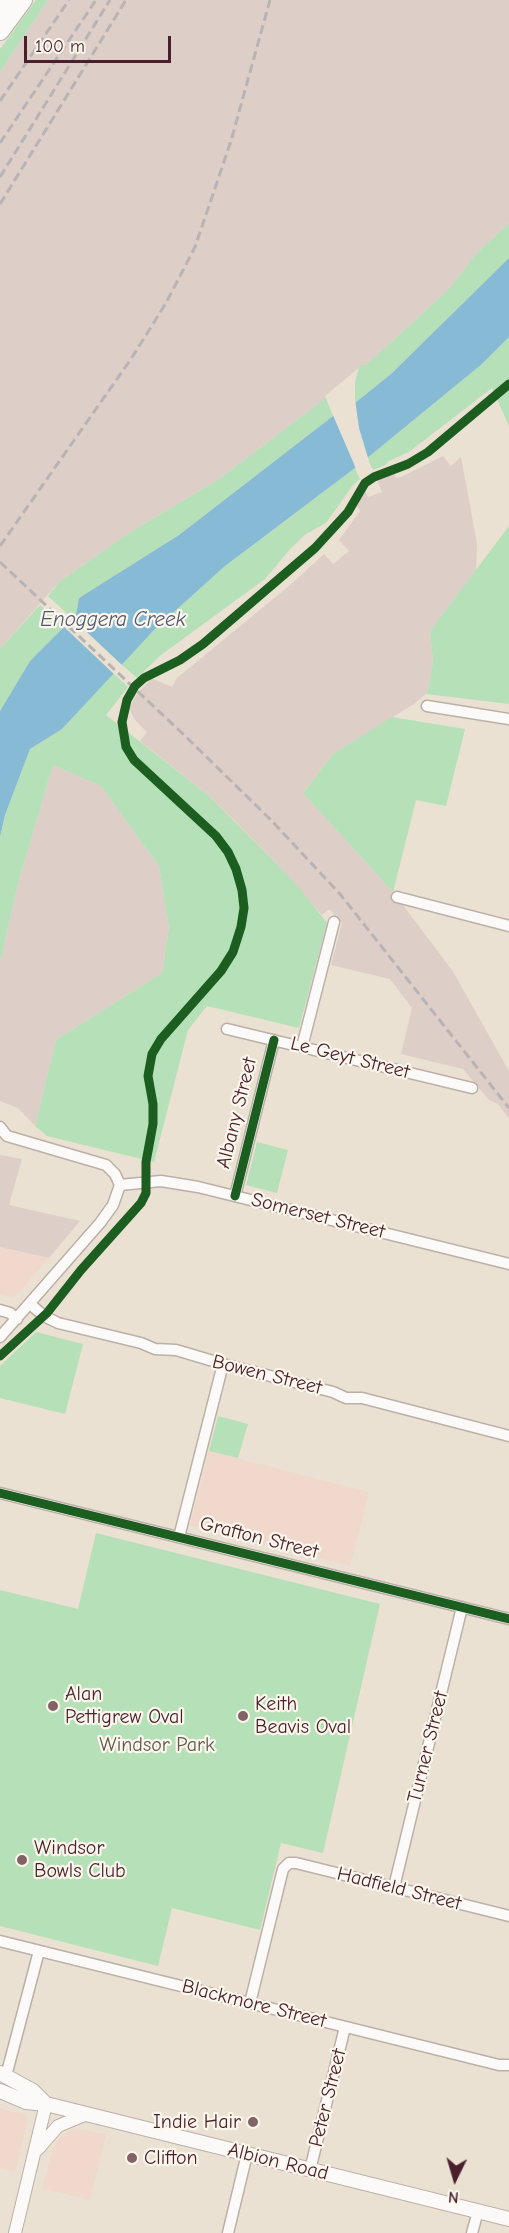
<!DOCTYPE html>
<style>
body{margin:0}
#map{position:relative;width:509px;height:2233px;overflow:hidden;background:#eae1d2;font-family:"Comic Neue",sans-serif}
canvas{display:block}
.north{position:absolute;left:425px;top:2149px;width:60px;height:60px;-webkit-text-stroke:4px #fbf7ec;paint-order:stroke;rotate:185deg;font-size:16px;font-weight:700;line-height:24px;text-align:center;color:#4a1f2b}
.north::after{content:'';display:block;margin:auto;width:21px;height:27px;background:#4a1f2b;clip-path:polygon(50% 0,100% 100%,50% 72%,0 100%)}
.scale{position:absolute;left:24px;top:36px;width:147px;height:27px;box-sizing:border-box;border:3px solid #4a1f2b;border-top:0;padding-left:8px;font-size:18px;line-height:21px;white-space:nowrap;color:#4a1f2b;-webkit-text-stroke:4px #fbf7ec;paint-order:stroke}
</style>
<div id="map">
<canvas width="509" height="2233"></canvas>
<div class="north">N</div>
<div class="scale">100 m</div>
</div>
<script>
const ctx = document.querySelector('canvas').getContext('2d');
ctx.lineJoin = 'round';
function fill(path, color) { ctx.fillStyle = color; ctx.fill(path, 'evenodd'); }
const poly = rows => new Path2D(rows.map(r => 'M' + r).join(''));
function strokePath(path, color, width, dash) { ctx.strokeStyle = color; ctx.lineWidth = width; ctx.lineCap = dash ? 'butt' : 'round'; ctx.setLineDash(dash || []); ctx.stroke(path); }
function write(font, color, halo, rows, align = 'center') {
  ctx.font = font + ' "Comic Neue",sans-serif'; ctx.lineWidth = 4.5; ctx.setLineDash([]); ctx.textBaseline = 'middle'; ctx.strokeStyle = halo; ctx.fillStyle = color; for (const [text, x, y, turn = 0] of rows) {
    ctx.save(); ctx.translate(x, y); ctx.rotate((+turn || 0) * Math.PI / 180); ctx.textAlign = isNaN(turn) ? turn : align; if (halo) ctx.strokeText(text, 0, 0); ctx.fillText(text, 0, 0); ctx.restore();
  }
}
const built = poly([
 [0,1247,49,1258,14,1298,0,1294],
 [209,1451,369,1492,350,1566,190,1525],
 [0,2108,24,2114,28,2119,15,2172,0,2168],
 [77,2129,106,2134,90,2200,42,2188,53,2148,61,2136,69,2131]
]);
const industrial = poly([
 [48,0,509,0,509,223,476,254,447,291,366,365,362,365,325,396,322,401,219,479,129,533,59,582,0,649,0,72],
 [443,456,451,466,461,457,477,544,476,570,430,631,433,661,428,692,414,704,333,754,303,793,393,892,452,970,509,1071,509,1119,498,1104,489,1100,463,1069,401,1054,412,1008,390,979,331,965,342,923,329,909,322,915,277,864,232,818,209,796,140,741,147,732,135,720,129,709,136,695,147,683,153,679,172,687,177,678,289,586,324,554,333,564,349,551,339,540,360,511,357,505,365,491,368,497,382,492,377,480,394,474,396,478,401,477],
 [53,765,101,786,159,866,169,928,162,973,56,1040,35,1126,18,1108,0,1101,0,962,19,880],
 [0,1155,22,1159,9,1205,80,1221,49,1258,0,1247]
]);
const green = poly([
 [36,0,48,0,0,72,0,49],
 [509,223,509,258,391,374,355,403,355,382,359,367,362,365,366,365,447,291,476,254],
 [509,337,509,426,492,388,409,452,389,461,385,465,373,470,367,458,482,364],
 [325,396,333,416,179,535,79,598,75,621,48,596,59,582,129,533,219,479,322,401],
 [355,468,360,479,353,485,326,523,306,534,291,548,265,579,161,655,137,678,121,664,154,630,225,566],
 [509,526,509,704,426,694,428,691,433,661,430,631],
 [40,605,64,627,30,661,0,711,0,649],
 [113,673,128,687,106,715,209,796,277,864,302,891,327,923,299,1028,207,1006,188,1030,154,1162,47,1136,35,1126,56,1040,162,973,169,928,159,866,101,786,53,765,19,880,0,962,0,837,5,815,30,749,62,729],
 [392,717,465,729,446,806,416,800,393,892,303,793,333,754],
 [257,1142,288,1150,277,1193,246,1185],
 [36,1332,83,1344,65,1414,0,1398,0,1366],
 [218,1416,248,1424,238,1458,209,1451],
 [96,1533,380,1604,323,1853,281,1843,260,1930,172,1908,158,1966,0,1926,0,1590,78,1609]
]);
const water = poly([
 [509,258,509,337,482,364,355,468,225,566,154,630,62,729,30,749,5,815,0,837,0,711,30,661,64,627,75,621,79,598,179,535,333,416,355,403,391,374]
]);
const pier = poly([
 [355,399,359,428,369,461,357,471,332,413],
 [72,618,123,666,115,675,62,625]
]);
const minor = poly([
 [427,706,509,719],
 [397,897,509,926],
 [227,1029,472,1088],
 [302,1047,334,922],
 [0,1127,7,1136,106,1165,115,1174,120,1185],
 [120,1185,161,1181,198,1187,509,1264],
 [235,1196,274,1040],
 [30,1304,44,1316,58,1323,141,1343,155,1349,176,1350,223,1364,333,1392,346,1398,362,1398,509,1436],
 [0,1310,10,1313,17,1319],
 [0,1337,100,1223,113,1205,120,1185],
 [0,1493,509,1619],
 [179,1537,223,1364],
 [394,1887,462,1607],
 [0,1941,499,2065,509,2065],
 [250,2003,283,1869,289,1863,296,1863,509,1916],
 [6,2076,39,1951],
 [310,2170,345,2027],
 [228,2233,247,2154],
 [472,2233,478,2211]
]);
const tertiary = poly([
 [38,2149,58,2126,87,2114],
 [15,2233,46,2104]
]);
const secondary = poly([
 [0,2073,33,2091,46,2104],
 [0,2091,26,2102,46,2104,509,2219]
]);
const motorway = poly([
 [0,9,7,0],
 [0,31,23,0]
]);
const rail = poly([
 [0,101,69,0],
 [0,143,96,0],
 [0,177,110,0],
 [0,204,126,0],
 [0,546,131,359,166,303,195,247,231,141,270,0],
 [0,562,182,733,270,819,340,894,509,1108]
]);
const cycleway = poly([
 [235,1196,274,1040],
 [0,1356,47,1313,81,1270,141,1203,146,1193,146,1162,153,1124,153,1104,148,1076,152,1054,161,1039,221,971,233,952,241,927,244,908,242,890,236,869,228,852,216,836,134,760,126,747,122,722,127,700,135,686,144,678,180,660,203,644,315,548,348,512,365,483,374,477,408,464,428,452,509,384],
 [0,1493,509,1619]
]);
const markers = [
 [53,1706,6,"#826365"],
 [243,1716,6,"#826365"],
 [22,1860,6,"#826365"],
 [253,2122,6,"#826365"],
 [132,2158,6,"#826365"]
];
const streetNames = [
 ["Le Geyt Street",350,1058,14],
 ["Albany Street",237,1113,-76],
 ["Somerset Street",318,1216,14],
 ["Bowen Street",267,1375,14],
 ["Grafton Street",259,1538,14],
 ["Turner Street",428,1747,-76],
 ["Hadfield Street",399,1889,14],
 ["Blackmore Street",254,2004,14],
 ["Peter Street",328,2098,-76],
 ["Albion Road",278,2162,14]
];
const poiNames = [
 ["Alan",65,1694],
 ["Pettigrew Oval",65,1717],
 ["Keith",255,1704],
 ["Beavis Oval",255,1727],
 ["Windsor",34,1848],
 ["Bowls Club",34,1871],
 ["Indie Hair",241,2122,"right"],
 ["Clifton",144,2158]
];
const parkNames = [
 ["Windsor Park",157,1745]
];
const waterNames = [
 ["Enoggera Creek",113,620]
];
fill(built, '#f1d8cc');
fill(industrial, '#ddcec8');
fill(green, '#b5e0b8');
fill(water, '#87bad5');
fill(pier, '#eae1d2');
strokePath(minor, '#bbb0a8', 13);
strokePath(tertiary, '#bbb0a8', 14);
strokePath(secondary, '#bbb0a8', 16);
strokePath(motorway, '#bbb0a8', 20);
strokePath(minor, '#fcfaf8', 10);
strokePath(tertiary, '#fcfaf8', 12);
strokePath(secondary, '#fcfaf8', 14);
strokePath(motorway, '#fcfaf8', 18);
strokePath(rail, '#bab3b3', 3, [9, 4.5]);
strokePath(cycleway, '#1b5e20', 9);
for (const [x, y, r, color] of markers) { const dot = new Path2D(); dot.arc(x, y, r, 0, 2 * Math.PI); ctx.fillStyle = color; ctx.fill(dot); strokePath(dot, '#fbf7ec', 2); }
write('20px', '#4a1f2b', '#fbf7ec', streetNames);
write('20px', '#4a1f2b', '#fbf7ec', poiNames, 'left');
write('20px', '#5d594f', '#fbf7ec', parkNames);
write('italic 21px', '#52576f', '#fbf7ec', waterNames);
</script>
